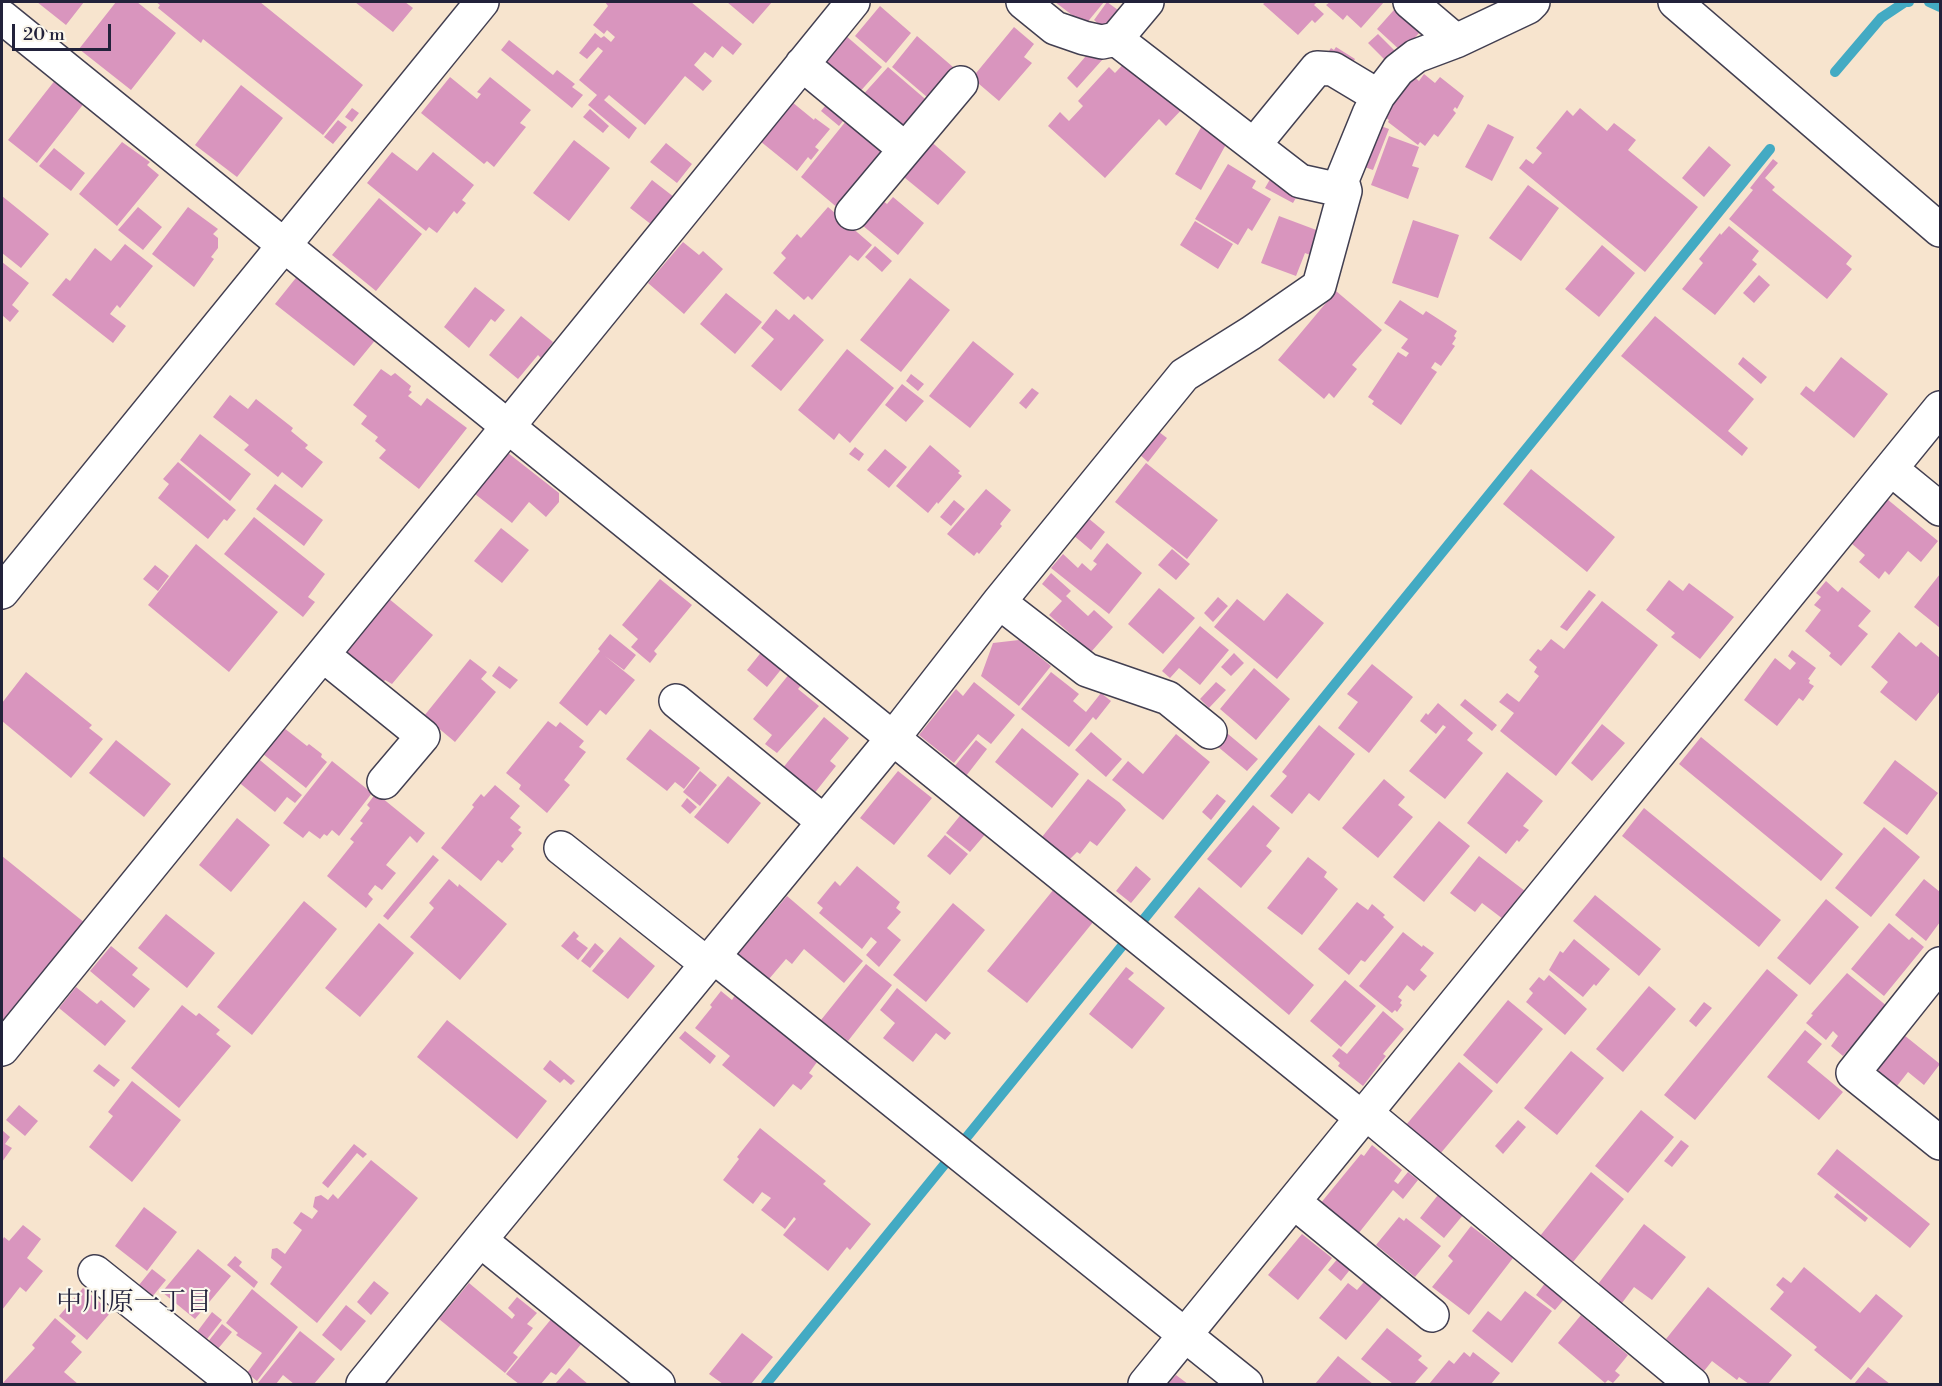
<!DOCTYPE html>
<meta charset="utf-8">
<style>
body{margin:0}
#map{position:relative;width:1942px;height:1386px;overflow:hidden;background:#f7e4ce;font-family:"Libre Bodoni",serif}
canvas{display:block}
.frame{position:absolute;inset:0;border:3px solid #22223b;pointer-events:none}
.scale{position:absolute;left:12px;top:24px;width:99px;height:27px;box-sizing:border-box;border:3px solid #22223b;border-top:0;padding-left:8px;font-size:18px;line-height:21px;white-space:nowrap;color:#22223b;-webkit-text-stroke:4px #fbf7ec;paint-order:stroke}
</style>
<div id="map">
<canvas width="1942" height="1386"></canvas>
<div class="frame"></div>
<div class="scale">20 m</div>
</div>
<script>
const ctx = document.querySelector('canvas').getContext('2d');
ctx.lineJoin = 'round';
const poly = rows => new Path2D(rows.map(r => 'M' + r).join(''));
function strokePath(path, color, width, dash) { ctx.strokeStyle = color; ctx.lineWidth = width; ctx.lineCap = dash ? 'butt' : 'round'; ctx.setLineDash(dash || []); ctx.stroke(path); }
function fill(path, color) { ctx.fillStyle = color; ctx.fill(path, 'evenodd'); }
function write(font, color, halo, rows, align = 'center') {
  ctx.font = font + ' "Libre Bodoni","Noto Serif JP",serif'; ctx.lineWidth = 4.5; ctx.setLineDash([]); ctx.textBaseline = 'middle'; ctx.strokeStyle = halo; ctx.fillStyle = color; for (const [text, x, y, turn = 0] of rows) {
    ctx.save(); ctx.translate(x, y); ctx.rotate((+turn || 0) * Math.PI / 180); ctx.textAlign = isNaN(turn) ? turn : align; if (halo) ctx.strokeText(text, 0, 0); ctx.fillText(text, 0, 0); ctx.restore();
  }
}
const stream = poly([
 [1929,2,1940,7],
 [1835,72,1881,18,1905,2,1909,2],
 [766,1384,1770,149]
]);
const building = poly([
 [37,2,84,2,66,25],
 [116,2,137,2,176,33,131,90,79,49],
 [156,2,260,2,363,85,323,135,203,39,201,43,158,8,160,5],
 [355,2,405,2,413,8,393,32],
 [605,2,691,2,742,44,733,55,722,46,713,58,705,52,694,65,712,81,703,91,685,76,645,125,609,95,604,100,637,128,629,139,588,105,597,95,579,80,603,51,598,47,587,59,579,53,595,33,601,38,604,36,611,42,615,37,607,30,604,34,593,25,608,6],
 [727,2,772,2,753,24],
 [1055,2,1104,2,1085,25],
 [1107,2,1118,10,1103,28,1094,20],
 [1266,2,1317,2,1314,5,1324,14,1315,23,1312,20,1298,35,1263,4],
 [1330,2,1384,2,1361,28,1347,15,1343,20,1326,5],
 [1401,2,1427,24,1402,52,1377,29],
 [880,6,911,33,886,63,855,36],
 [1014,27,1034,44,1024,57,1032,63,999,101,972,78],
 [1378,34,1395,51,1386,61,1368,43],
 [845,35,882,67,857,95,821,64],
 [917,36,953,67,927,97,892,67],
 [509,40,553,75,557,70,575,84,572,87,583,95,572,108,501,50],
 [1336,47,1355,59,1348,71,1325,57,1331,48,1334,50],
 [1092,49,1103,59,1077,88,1067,78],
 [1130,57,1187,104,1166,126,1159,119,1105,178,1048,126,1060,112,1069,121,1083,106,1078,101,1109,67,1115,73],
 [888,67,931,104,904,136,860,98],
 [1411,74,1419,81,1424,74,1435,83,1440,77,1464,96,1457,109,1455,107,1453,110,1456,113,1438,137,1434,134,1425,146,1420,142,1418,145,1388,122,1389,120,1381,114],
 [450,77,477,99,481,94,477,92,490,77,531,110,520,123,526,127,494,167,487,161,484,164,421,113],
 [56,79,85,102,37,163,8,140],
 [241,85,283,118,237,177,195,145],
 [830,100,848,115,839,126,821,111],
 [792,102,814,120,815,118,830,129,815,147,819,150,811,160,808,157,797,171,760,141],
 [352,108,359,113,352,122,345,117],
 [1580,108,1607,131,1614,123,1636,140,1628,150,1698,207,1645,272,1519,168,1526,159,1533,164,1542,153,1536,148,1567,110,1573,116],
 [590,109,609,126,603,133,583,117],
 [850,116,889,149,839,209,801,177],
 [338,120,347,127,333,144,324,137],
 [1204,122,1230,137,1201,190,1175,174],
 [1488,124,1514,137,1492,181,1465,167],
 [1378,125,1389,129,1373,170,1362,166],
 [1389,136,1419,147,1412,166,1419,168,1408,199,1371,185],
 [928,139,966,172,938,205,899,173],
 [574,140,610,168,569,221,533,193],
 [122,142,150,162,147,165,159,175,117,226,79,194],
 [666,143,692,164,677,183,650,162],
 [1709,146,1731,165,1704,197,1682,178],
 [54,148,85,173,71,191,39,166],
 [392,152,417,171,433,152,474,185,462,200,466,203,457,214,454,211,437,233,429,227,426,231,367,183],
 [1773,159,1778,163,1765,178,1775,187,1772,190,1852,256,1846,264,1852,269,1827,299,1729,219,1753,190,1750,188],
 [1228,164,1256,181,1252,188,1271,199,1252,231,1248,228,1238,245,1195,219],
 [1273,174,1301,189,1293,203,1265,188],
 [652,180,674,197,652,225,630,208],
 [1528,185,1559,208,1521,261,1489,238],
 [2,196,49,234,21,268,2,253],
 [893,197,924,223,898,255,862,225,883,201,887,204],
 [379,198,422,234,376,291,332,255],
 [138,207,162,227,143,250,118,230],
 [188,207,218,229,213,234,218,238,218,248,211,257,214,259,194,287,152,254],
 [828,207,872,245,858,261,850,255,812,300,808,296,804,300,773,273,786,258,781,253,797,234,801,238],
 [1279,216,1319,231,1310,255,1305,253,1296,276,1261,263],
 [1413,220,1459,235,1438,298,1392,283],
 [1195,221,1233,244,1218,269,1180,245],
 [1729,226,1759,251,1752,260,1757,264,1715,315,1682,289,1703,263,1699,259,1720,233,1721,235],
 [683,242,699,255,703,251,723,269,684,314,648,283],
 [125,244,153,266,120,308,117,305,110,314,126,326,113,343,52,295,66,278,70,281,95,248,111,261],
 [1602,245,1635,273,1599,317,1565,289],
 [875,246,892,261,882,272,865,257],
 [2,262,29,283,12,305,19,311,10,322,2,315],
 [299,274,377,338,354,366,275,304],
 [1759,275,1770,285,1754,303,1743,293],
 [910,278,950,310,901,372,860,340],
 [475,287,505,310,495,322,491,319,469,348,444,327],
 [1336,291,1382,330,1352,365,1357,369,1334,398,1329,393,1324,399,1278,360],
 [726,293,762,322,735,354,700,324],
 [1400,300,1423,315,1426,311,1457,331,1454,336,1456,338,1452,344,1455,346,1441,366,1435,362,1431,368,1437,372,1401,425,1372,404,1374,401,1368,397,1398,352,1406,357,1409,353,1401,348,1408,339,1384,323],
 [776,309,789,320,794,314,824,340,781,391,751,366,774,339,761,328],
 [521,316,553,342,541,358,538,355,518,379,489,355],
 [1655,316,1754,399,1728,431,1748,448,1742,456,1621,356],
 [973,341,1014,374,970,428,929,396],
 [847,349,894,388,850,443,839,433,834,440,798,410],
 [1743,357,1767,377,1761,384,1738,364],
 [1841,357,1888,394,1854,438,1800,394,1806,386,1814,392],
 [381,369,391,376,395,373,411,386,409,390,412,392,408,396,421,406,427,398,467,428,419,489,379,458,386,450,375,441,378,437,361,424,367,416,353,405],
 [911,374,924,384,918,391,906,381],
 [902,384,924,401,906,422,885,405],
 [1032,388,1039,393,1026,409,1019,403],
 [230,395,248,409,256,399,293,428,291,431,308,445,305,448,323,462,302,488,282,472,278,477,244,450,249,445,213,417],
 [1159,432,1167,438,1148,462,1139,454],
 [200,434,251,474,230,501,180,460],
 [930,445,960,471,958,473,962,476,938,504,937,502,928,513,896,486],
 [855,447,864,454,859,461,849,454],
 [885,449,907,467,889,488,867,470],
 [508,453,559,493,559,502,546,517,529,502,512,523,475,494],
 [178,462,236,510,227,521,224,519,208,539,158,498,169,484,163,479],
 [1146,463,1218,520,1187,559,1115,502],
 [1531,469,1615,537,1587,572,1503,504],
 [275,484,323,520,304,546,256,509],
 [986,489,1011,510,1000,524,1002,526,979,554,977,552,974,556,947,534],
 [1887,499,1938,541,1921,562,1908,551,1889,575,1885,571,1879,579,1859,562,1865,555,1851,543],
 [954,500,965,509,951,526,940,517],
 [254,517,325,574,308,597,315,602,303,617,224,554],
 [1088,518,1105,532,1091,550,1073,535],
 [501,528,529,550,502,583,474,561],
 [1107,543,1142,573,1109,614,1051,568,1063,554,1078,568,1082,563,1091,571,1097,564,1093,561],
 [196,544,278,612,229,672,148,605],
 [1172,549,1190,564,1176,580,1158,565],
 [155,565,169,576,158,591,143,579],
 [1051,573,1071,591,1066,596,1088,616,1094,610,1113,627,1091,652,1049,615,1062,601,1042,584],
 [1940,574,1940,628,1914,607],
 [660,579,692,605,654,651,657,654,650,663,631,647,638,639,622,625],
 [1669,580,1683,591,1689,583,1734,617,1700,659,1671,637,1675,633,1646,610],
 [1826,581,1838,592,1842,587,1871,611,1858,626,1868,634,1841,666,1829,656,1831,653,1805,631,1821,610,1814,605,1821,597,1816,593],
 [1159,588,1195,618,1163,654,1128,624],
 [1589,590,1596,595,1567,631,1560,627],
 [1287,593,1324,623,1277,679,1214,627,1237,599,1264,621],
 [1218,597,1228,606,1213,622,1204,613],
 [388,598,433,635,392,684,385,680,383,683,344,652],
 [1602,601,1658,645,1556,776,1500,731,1514,713,1499,702,1507,693,1519,702,1539,676,1534,672,1537,667,1529,660,1538,649,1541,651,1551,639,1564,649],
 [1200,626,1229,650,1200,685,1179,668,1170,678,1162,671],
 [1899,632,1916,647,1921,642,1940,658,1940,691,1916,721,1880,692,1888,682,1871,667],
 [610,634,636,655,624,670,605,656,635,680,606,715,600,710,587,726,559,703,600,651,598,649],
 [1019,640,1051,666,1019,706,981,676,993,643],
 [763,650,783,667,767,687,747,670],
 [1792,650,1816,668,1808,679,1810,680,1809,683,1814,686,1803,701,1799,698,1777,726,1744,700,1775,658,1790,670,1796,663,1788,656],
 [1234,653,1244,663,1231,676,1221,667],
 [470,659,487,672,481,679,496,692,455,742,424,716],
 [1372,664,1413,697,1369,753,1338,728,1358,702,1347,694],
 [499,666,518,680,510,689,492,676],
 [1254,668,1290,699,1256,740,1220,709],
 [26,672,92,725,89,728,103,739,71,778,2,721,2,703],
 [1051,672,1079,694,1073,701,1086,712,1101,693,1111,701,1096,720,1093,717,1069,747,1021,709],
 [790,673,803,683,798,689,819,706,777,753,765,744,772,735,753,719],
 [974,682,1015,715,991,744,978,734,954,763,919,735,956,689,963,696],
 [1216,682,1226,690,1209,708,1200,699],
 [1465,699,1497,725,1492,731,1460,705],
 [1438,703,1473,733,1467,740,1483,753,1445,799,1409,771,1446,727,1443,725,1436,734,1420,721,1426,713,1428,715],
 [824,717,849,738,830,761,836,766,813,795,782,769],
 [548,721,556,727,560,722,584,741,579,747,586,752,564,780,570,785,547,813,519,789,521,785,506,773],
 [1602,724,1625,743,1592,781,1571,763],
 [1319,725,1355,754,1319,801,1309,793,1292,814,1270,796,1287,776,1282,772],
 [284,728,307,746,309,744,322,754,321,757,327,762,306,788,263,754],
 [1022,728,1079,774,1052,808,995,762],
 [650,729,700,768,684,789,675,782,667,791,626,759],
 [1222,729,1258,759,1247,771,1211,741],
 [1091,732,1122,759,1106,777,1075,750],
 [1176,734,1210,762,1163,820,1112,780,1128,761,1143,774],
 [1701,737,1843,854,1821,881,1679,764],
 [116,740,171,784,144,817,89,773],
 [976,740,987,749,966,776,954,767],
 [255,756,302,795,295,803,287,797,275,812,236,780],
 [1895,760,1938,793,1907,835,1863,803],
 [332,761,372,793,339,836,332,830,327,836,324,834,320,839,309,831,303,838,283,823],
 [700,771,717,785,700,806,683,792],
 [898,771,932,798,894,845,860,818],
 [1507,772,1543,801,1523,826,1529,830,1519,842,1517,840,1506,854,1467,823],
 [728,776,761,803,728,844,694,817],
 [1088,779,1120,803,1126,810,1097,846,1090,841,1080,854,1077,852,1070,859,1042,837],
 [1384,779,1405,797,1398,805,1413,817,1378,858,1342,828],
 [495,785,520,806,510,818,521,827,518,830,522,833,511,846,514,849,502,863,498,860,481,881,441,848,474,807,472,805,481,794,484,797],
 [376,793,425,833,417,843,410,836,386,865,396,873,382,890,375,885,368,894,373,899,366,908,327,876,354,842,350,839,363,823,360,821,370,808,367,805],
 [1217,794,1226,801,1211,820,1202,812],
 [687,798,697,807,690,814,681,806],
 [1253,805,1280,828,1266,846,1272,851,1241,888,1207,859],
 [1644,808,1781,920,1759,947,1622,836],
 [963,812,987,832,970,852,946,833],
 [237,818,270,845,231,892,199,865],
 [1439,821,1470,846,1424,902,1393,877],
 [1884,827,1920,857,1871,917,1835,888],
 [945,835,968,854,950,875,927,856],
 [433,855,439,860,388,920,383,916],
 [2,856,85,923,2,1026],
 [1479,856,1525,891,1503,919,1482,903,1475,912,1450,893],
 [1308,857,1327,872,1324,877,1338,889,1302,935,1267,908],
 [857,866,900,902,896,908,901,912,887,928,901,940,879,967,866,955,877,942,871,937,862,949,819,913,823,908,817,903,835,881,840,886],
 [1136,866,1151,879,1131,903,1116,891],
 [449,879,458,887,459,884,507,924,460,980,410,937,434,908,429,903],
 [1924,879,1940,892,1940,922,1926,941,1895,915],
 [1199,887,1314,985,1289,1015,1174,917],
 [1054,889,1094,921,1027,1003,987,971],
 [1595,895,1661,949,1639,976,1573,921],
 [787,896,863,961,844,983,804,949,792,964,786,959,769,979,738,954],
 [1826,899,1859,927,1810,985,1777,958],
 [304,901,337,929,252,1035,217,1007],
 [1357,902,1368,910,1372,904,1385,915,1383,917,1394,927,1365,962,1361,960,1349,975,1318,949],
 [953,903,985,930,926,1002,893,975],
 [166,914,215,953,187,988,138,948],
 [379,923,414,953,360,1017,325,988],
 [1889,923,1909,940,1912,937,1924,947,1884,996,1851,969],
 [574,931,579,936,576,939,588,948,578,960,561,946],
 [1403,932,1422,947,1423,945,1434,953,1420,970,1427,976,1414,991,1407,985,1398,997,1402,1000,1400,1003,1402,1005,1397,1012,1395,1010,1392,1013,1359,986],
 [620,937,655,966,628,999,592,971],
 [1574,939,1610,969,1596,986,1594,984,1583,997,1549,970,1560,951,1563,953],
 [595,943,604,951,590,968,581,961],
 [111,946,138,968,132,975,150,989,134,1008,90,971],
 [866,964,892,985,848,1041,821,1020],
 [1126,967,1134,973,1128,979,1165,1008,1132,1049,1089,1014],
 [1767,969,1798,995,1695,1120,1664,1095],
 [1847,973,1888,1007,1852,1050,1850,1048,1843,1056,1831,1046,1838,1036,1833,1031,1826,1040,1806,1023,1813,1015,1811,1014],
 [1549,975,1587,1009,1565,1035,1526,1002,1533,993,1529,989,1539,977,1544,981],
 [1345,980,1376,1006,1341,1047,1310,1021],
 [1649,986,1676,1009,1623,1072,1596,1049],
 [76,987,97,1004,101,1000,126,1021,105,1046,59,1008],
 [897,988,951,1033,945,1040,936,1033,913,1062,883,1038,895,1023,880,1010],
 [721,991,732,1000,735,995,817,1062,809,1073,813,1076,801,1090,793,1084,774,1107,722,1065,730,1056,695,1028,712,1007,710,1005],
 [1508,1000,1543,1029,1497,1084,1463,1055],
 [1704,1002,1712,1008,1696,1027,1689,1021],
 [182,1005,196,1016,199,1013,220,1030,216,1034,231,1046,179,1108,131,1068],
 [1383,1011,1404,1029,1383,1054,1386,1056,1363,1086,1338,1066,1340,1063,1332,1056,1339,1048,1347,1054],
 [447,1020,547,1101,517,1139,417,1057],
 [1805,1030,1822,1044,1807,1062,1843,1092,1819,1120,1767,1077],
 [685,1031,716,1056,710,1064,679,1038],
 [1904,1035,1940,1064,1924,1085,1908,1072,1897,1086,1879,1072,1879,1065],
 [1571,1051,1604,1078,1557,1135,1524,1108],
 [550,1060,575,1081,571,1085,564,1079,560,1083,543,1069],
 [1459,1062,1493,1091,1440,1154,1406,1125],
 [99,1064,120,1080,114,1087,93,1071],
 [132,1081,181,1120,132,1182,89,1147,113,1116,108,1112],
 [19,1105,38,1121,25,1136,6,1120],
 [1641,1110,1674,1137,1628,1193,1595,1166],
 [1518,1120,1526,1127,1503,1154,1495,1146],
 [760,1128,826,1181,823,1184,871,1224,850,1250,847,1247,828,1271,783,1235,796,1219,794,1217,785,1229,761,1210,771,1198,762,1192,753,1204,723,1180,739,1159,737,1157],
 [2,1130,10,1137,5,1144,12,1148,2,1162],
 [1681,1140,1689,1146,1672,1167,1664,1161],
 [354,1144,367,1154,363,1158,357,1153,328,1188,322,1183],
 [1372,1145,1402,1170,1394,1181,1398,1184,1408,1172,1418,1180,1403,1199,1393,1190,1358,1234,1320,1204,1361,1154,1364,1156],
 [1837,1149,1930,1224,1910,1248,1817,1174],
 [371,1160,418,1198,317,1323,270,1284,282,1267,271,1258,272,1249,277,1248,285,1254,302,1230,293,1223,301,1212,312,1219,318,1211,313,1207,315,1197,321,1195,328,1200,333,1194,338,1199],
 [1591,1172,1624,1199,1573,1262,1540,1236],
 [1837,1193,1868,1218,1865,1222,1834,1197],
 [1438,1195,1463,1215,1444,1238,1420,1218],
 [144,1207,177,1232,147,1271,115,1246],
 [1399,1217,1404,1221,1406,1218,1441,1246,1415,1277,1376,1245],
 [1644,1224,1686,1257,1652,1300,1634,1287,1619,1307,1595,1288],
 [23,1225,41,1239,27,1258,43,1271,26,1292,20,1287,2,1310,2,1241,4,1237,9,1241],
 [1471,1226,1513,1258,1469,1315,1432,1287,1453,1261,1448,1256],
 [1302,1234,1332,1258,1298,1300,1268,1275],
 [198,1249,231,1276,195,1319,162,1292],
 [235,1256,242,1262,239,1266,258,1282,254,1288,227,1265],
 [1340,1256,1352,1267,1341,1281,1328,1270],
 [1804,1267,1860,1313,1876,1294,1903,1316,1851,1380,1814,1350,1817,1347,1770,1309,1784,1292,1776,1285,1783,1277,1791,1283],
 [152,1269,166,1280,152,1297,139,1285],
 [374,1281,389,1293,371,1315,357,1302],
 [1364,1282,1382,1297,1346,1340,1319,1318,1348,1283,1357,1290],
 [1546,1282,1565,1298,1555,1310,1536,1295],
 [469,1283,512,1319,515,1315,508,1308,517,1297,537,1313,527,1324,533,1328,513,1353,518,1357,505,1373,439,1319],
 [1708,1287,1792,1355,1768,1384,1749,1384,1739,1377,1737,1380,1712,1361,1704,1371,1666,1339],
 [83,1288,111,1312,87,1340,59,1316],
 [252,1289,298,1327,257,1381,247,1373,262,1353,236,1335,238,1333,226,1323],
 [1525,1291,1552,1311,1512,1363,1472,1331,1488,1311,1501,1321],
 [346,1305,366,1321,341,1351,322,1335],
 [212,1312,222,1320,207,1339,197,1332],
 [1581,1315,1596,1328,1600,1324,1612,1334,1608,1338,1628,1355,1615,1371,1620,1375,1613,1383,1608,1380,1605,1383,1558,1343],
 [55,1318,76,1336,71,1342,82,1352,64,1372,78,1384,2,1384,35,1348,32,1345],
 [552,1318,582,1343,556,1375,551,1372,541,1384,519,1384,506,1374],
 [222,1324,232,1332,217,1350,207,1343],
 [1387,1328,1422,1356,1418,1360,1428,1368,1414,1384,1393,1384,1361,1359],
 [300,1331,335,1359,314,1384,294,1384,283,1375,276,1384,259,1384,258,1383],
 [742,1333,773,1357,751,1384,723,1384,709,1374],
 [1464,1352,1470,1357,1473,1352,1500,1373,1491,1384,1429,1384,1449,1360,1454,1364],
 [1338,1356,1373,1384,1315,1384],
 [1868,1367,1890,1384,1854,1384],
 [569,1368,588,1384,555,1384],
 [1176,1375,1188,1384,1168,1384]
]);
const minor = poly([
 [1023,2,1055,28,1084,38,1102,42,1116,39,1300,181,1345,191],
 [1410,2,1456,41],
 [1675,2,1940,230],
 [2,17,1362,1118],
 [1116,39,1147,2],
 [802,64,905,149],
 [1254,145,1317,68,1333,69,1378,96],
 [852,213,961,83],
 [1891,469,1940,509],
 [2,592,482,2],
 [999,602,1087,670,1168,698,1210,732],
 [323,655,423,736,384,782],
 [676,701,824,822],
 [561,848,707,964],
 [713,956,1246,1384],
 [1940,964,1853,1073,1940,1143],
 [2,1049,853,2],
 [1366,1113,1692,1384],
 [1294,1202,1432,1315],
 [480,1240,658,1384],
 [95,1272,235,1384],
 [363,1384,480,1240,893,738,999,602,1184,375,1251,333,1319,286,1345,191,1342,180,1369,114,1378,96,1398,70,1416,56,1456,41,1528,7,1533,2],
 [1145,1384,1940,408]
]);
const neighbourhoodNames = [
 ["中川原一丁目",134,1304]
];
strokePath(stream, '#43aac3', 10);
fill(building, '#d995be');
strokePath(minor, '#423f51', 36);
strokePath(minor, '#fff', 33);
write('26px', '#22223b', '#fbf7ec', neighbourhoodNames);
</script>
